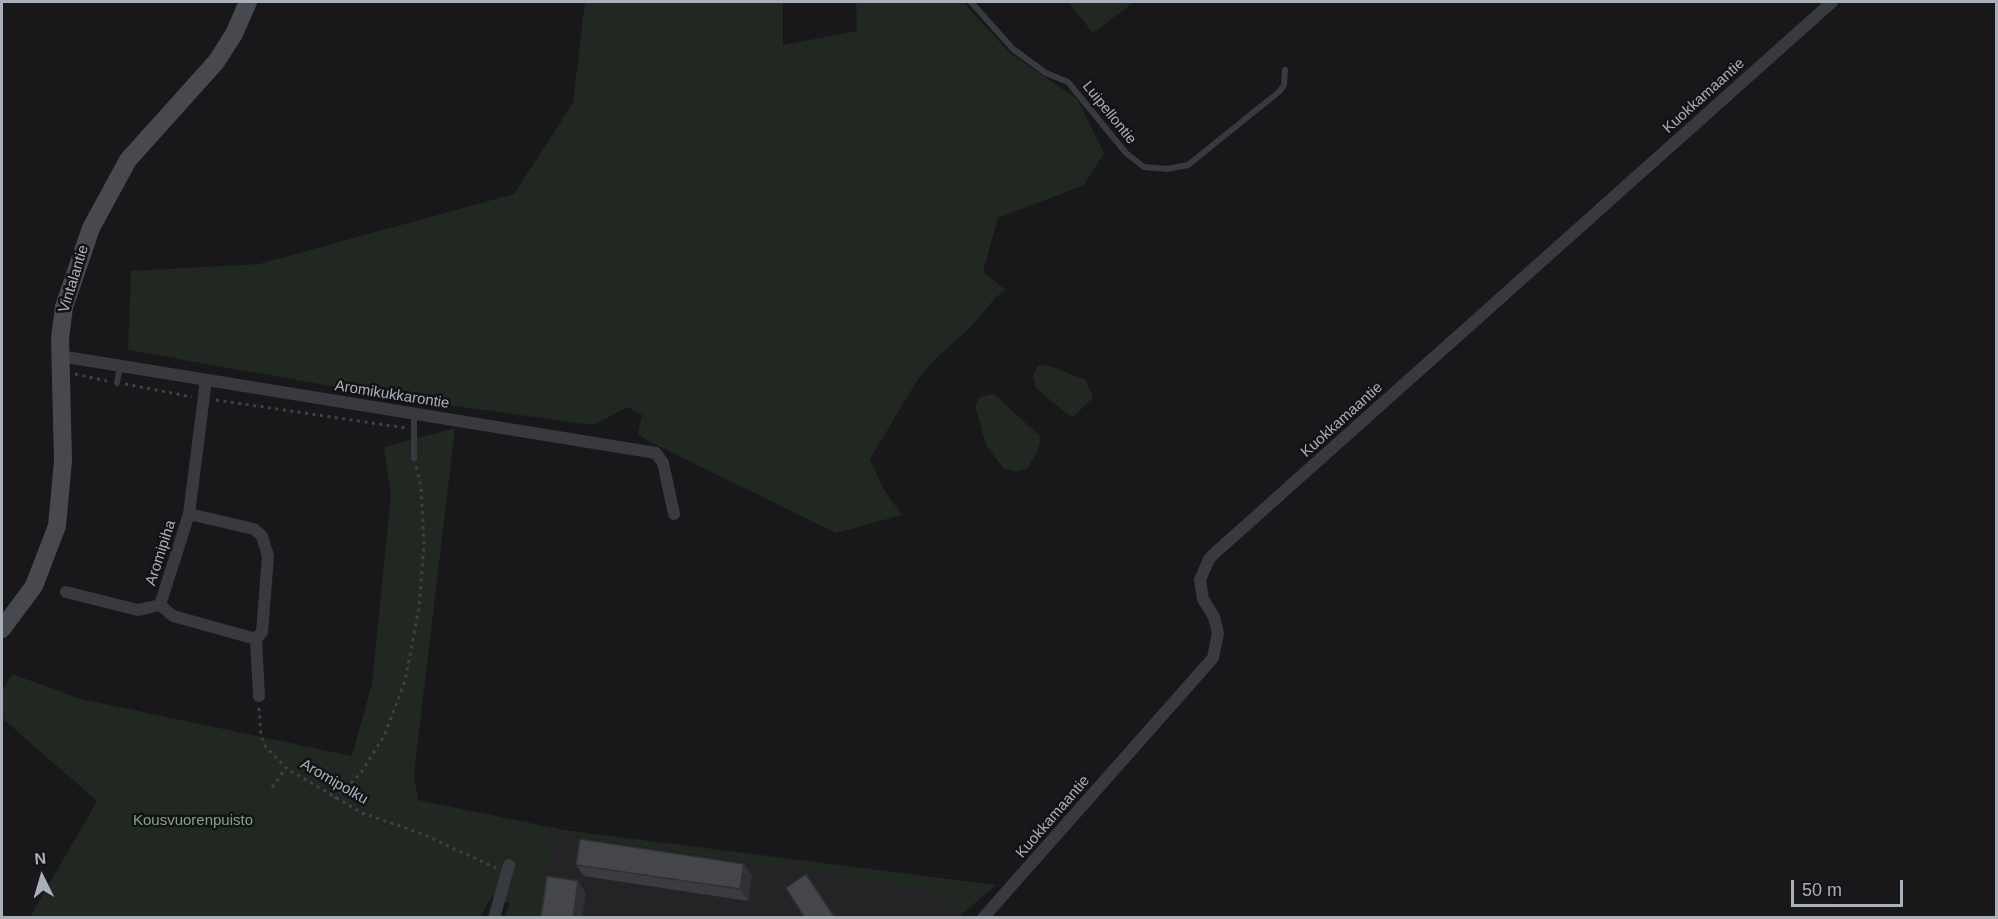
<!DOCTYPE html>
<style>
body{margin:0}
#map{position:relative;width:1998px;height:919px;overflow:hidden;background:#18181a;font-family:Helvetica,sans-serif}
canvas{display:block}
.frame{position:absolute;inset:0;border:3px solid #aab0ba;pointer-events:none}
.north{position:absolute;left:12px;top:847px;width:60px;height:60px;-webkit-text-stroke:4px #131315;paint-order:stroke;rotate:355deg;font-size:16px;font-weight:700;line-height:24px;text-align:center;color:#aab0ba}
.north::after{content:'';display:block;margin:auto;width:21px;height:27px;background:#aab0ba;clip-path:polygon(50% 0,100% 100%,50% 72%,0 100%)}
.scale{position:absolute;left:1791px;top:880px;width:112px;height:27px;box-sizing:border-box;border:3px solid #aab0ba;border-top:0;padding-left:8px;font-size:18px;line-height:21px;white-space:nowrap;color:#aab0ba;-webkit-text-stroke:4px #131315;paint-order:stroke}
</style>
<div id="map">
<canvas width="1998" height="919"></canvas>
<div class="frame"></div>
<div class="north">N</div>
<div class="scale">50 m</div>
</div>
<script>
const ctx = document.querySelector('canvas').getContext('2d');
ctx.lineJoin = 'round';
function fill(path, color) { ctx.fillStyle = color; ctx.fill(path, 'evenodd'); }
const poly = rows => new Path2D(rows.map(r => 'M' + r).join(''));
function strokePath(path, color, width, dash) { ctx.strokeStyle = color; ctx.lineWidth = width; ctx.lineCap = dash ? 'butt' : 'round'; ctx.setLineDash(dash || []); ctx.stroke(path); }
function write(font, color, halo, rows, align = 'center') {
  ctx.font = font + ' Helvetica,sans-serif'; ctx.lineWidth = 5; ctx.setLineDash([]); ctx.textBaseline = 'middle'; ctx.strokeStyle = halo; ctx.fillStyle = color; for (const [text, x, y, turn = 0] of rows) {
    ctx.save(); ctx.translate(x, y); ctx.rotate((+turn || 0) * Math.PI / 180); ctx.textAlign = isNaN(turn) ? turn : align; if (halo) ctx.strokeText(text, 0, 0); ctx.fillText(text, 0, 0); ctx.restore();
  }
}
const built = poly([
 [553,834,934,890,962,914,958,918,541,918]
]);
const green = poly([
 [585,2,783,2,783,45,857,31,856,2,963,2,1010,53,1077,99,1104,153,1084,185,998,218,983,272,1006,290,996,297,970,328,935,359,918,379,870,459,884,490,902,515,836,533,650,442,638,434,642,415,628,407,593,425,403,399,128,350,131,271,259,264,514,194,573,103],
 [1068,2,1134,2,1093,33],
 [1047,365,1086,380,1093,398,1072,418,1036,388,1033,376,1038,366],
 [994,394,1041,437,1038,450,1027,469,1016,472,1003,468,986,445,975,405,980,397],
 [455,428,414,774,418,800,564,830,996,885,962,914,934,890,554,834,541,917,504,917,510,904,492,896,480,918,30,917,97,801,2,718,2,690,12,674,81,699,352,756,372,684,391,495,384,447]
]);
const path = poly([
 [75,374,107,381],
 [125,384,192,397],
 [216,400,406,428],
 [259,708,261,735,265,746,286,768,362,813,420,833,496,868],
 [272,787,286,768],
 [335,799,361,773,385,734,405,681,419,608,424,545,421,486,416,466]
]);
const lane = poly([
 [971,2,1013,49,1046,73,1068,82,1126,153,1144,167,1167,169,1188,165,1280,91,1284,85,1285,70],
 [117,383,120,366],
 [414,458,414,414]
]);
const street = poly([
 [60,356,656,453,663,463,674,514],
 [189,514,160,605,173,616,256,639,262,632,268,556,262,536,254,529,189,514,206,380],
 [66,592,138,610,160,605],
 [256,639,259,696],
 [494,918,509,865],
 [983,918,1213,658,1218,633,1214,617,1203,599,1200,580,1209,559,1216,552,1832,2]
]);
const secondary = poly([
 [2,629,34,586,57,526,63,461,60,338,64,307,91,228,128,160,216,62,234,34,248,2]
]);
const wall = poly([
 [576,865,752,875,748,901,584,876]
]);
const shadedWall = poly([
 [744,864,752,875,748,901,740,889],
 [578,881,586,893,582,918,573,918]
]);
const building = poly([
 [580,839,744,864,740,889,576,865,580,839],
 [806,874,835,918,805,918,786,888,806,874],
 [547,876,578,881,573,918,541,918,547,876]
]);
const streetNames = [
 ["Kuokkamaantie",1704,96,-42],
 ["Luipellontie",1109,113,51],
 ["Vintalantie",74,279,-73],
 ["Aromikukkarontie",392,395,9],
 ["Kuokkamaantie",1342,420,-42],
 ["Aromipiha",161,553,-72],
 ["Aromipolku",334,782,30],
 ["Kuokkamaantie",1053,817,-49]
];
const parkNames = [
 ["Kousvuorenpuisto",193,821]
];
fill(built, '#242427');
fill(green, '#202821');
strokePath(path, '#3f4146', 3, [3, 4.5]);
strokePath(lane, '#393a3f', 6);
strokePath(street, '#393a3f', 12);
strokePath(secondary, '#47494f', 18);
fill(wall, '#3a3c40');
fill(shadedWall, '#303134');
fill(building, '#44464a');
strokePath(building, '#303134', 1.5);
write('15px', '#aab0ba', '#131315', streetNames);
write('15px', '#81a582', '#131315', parkNames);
</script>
